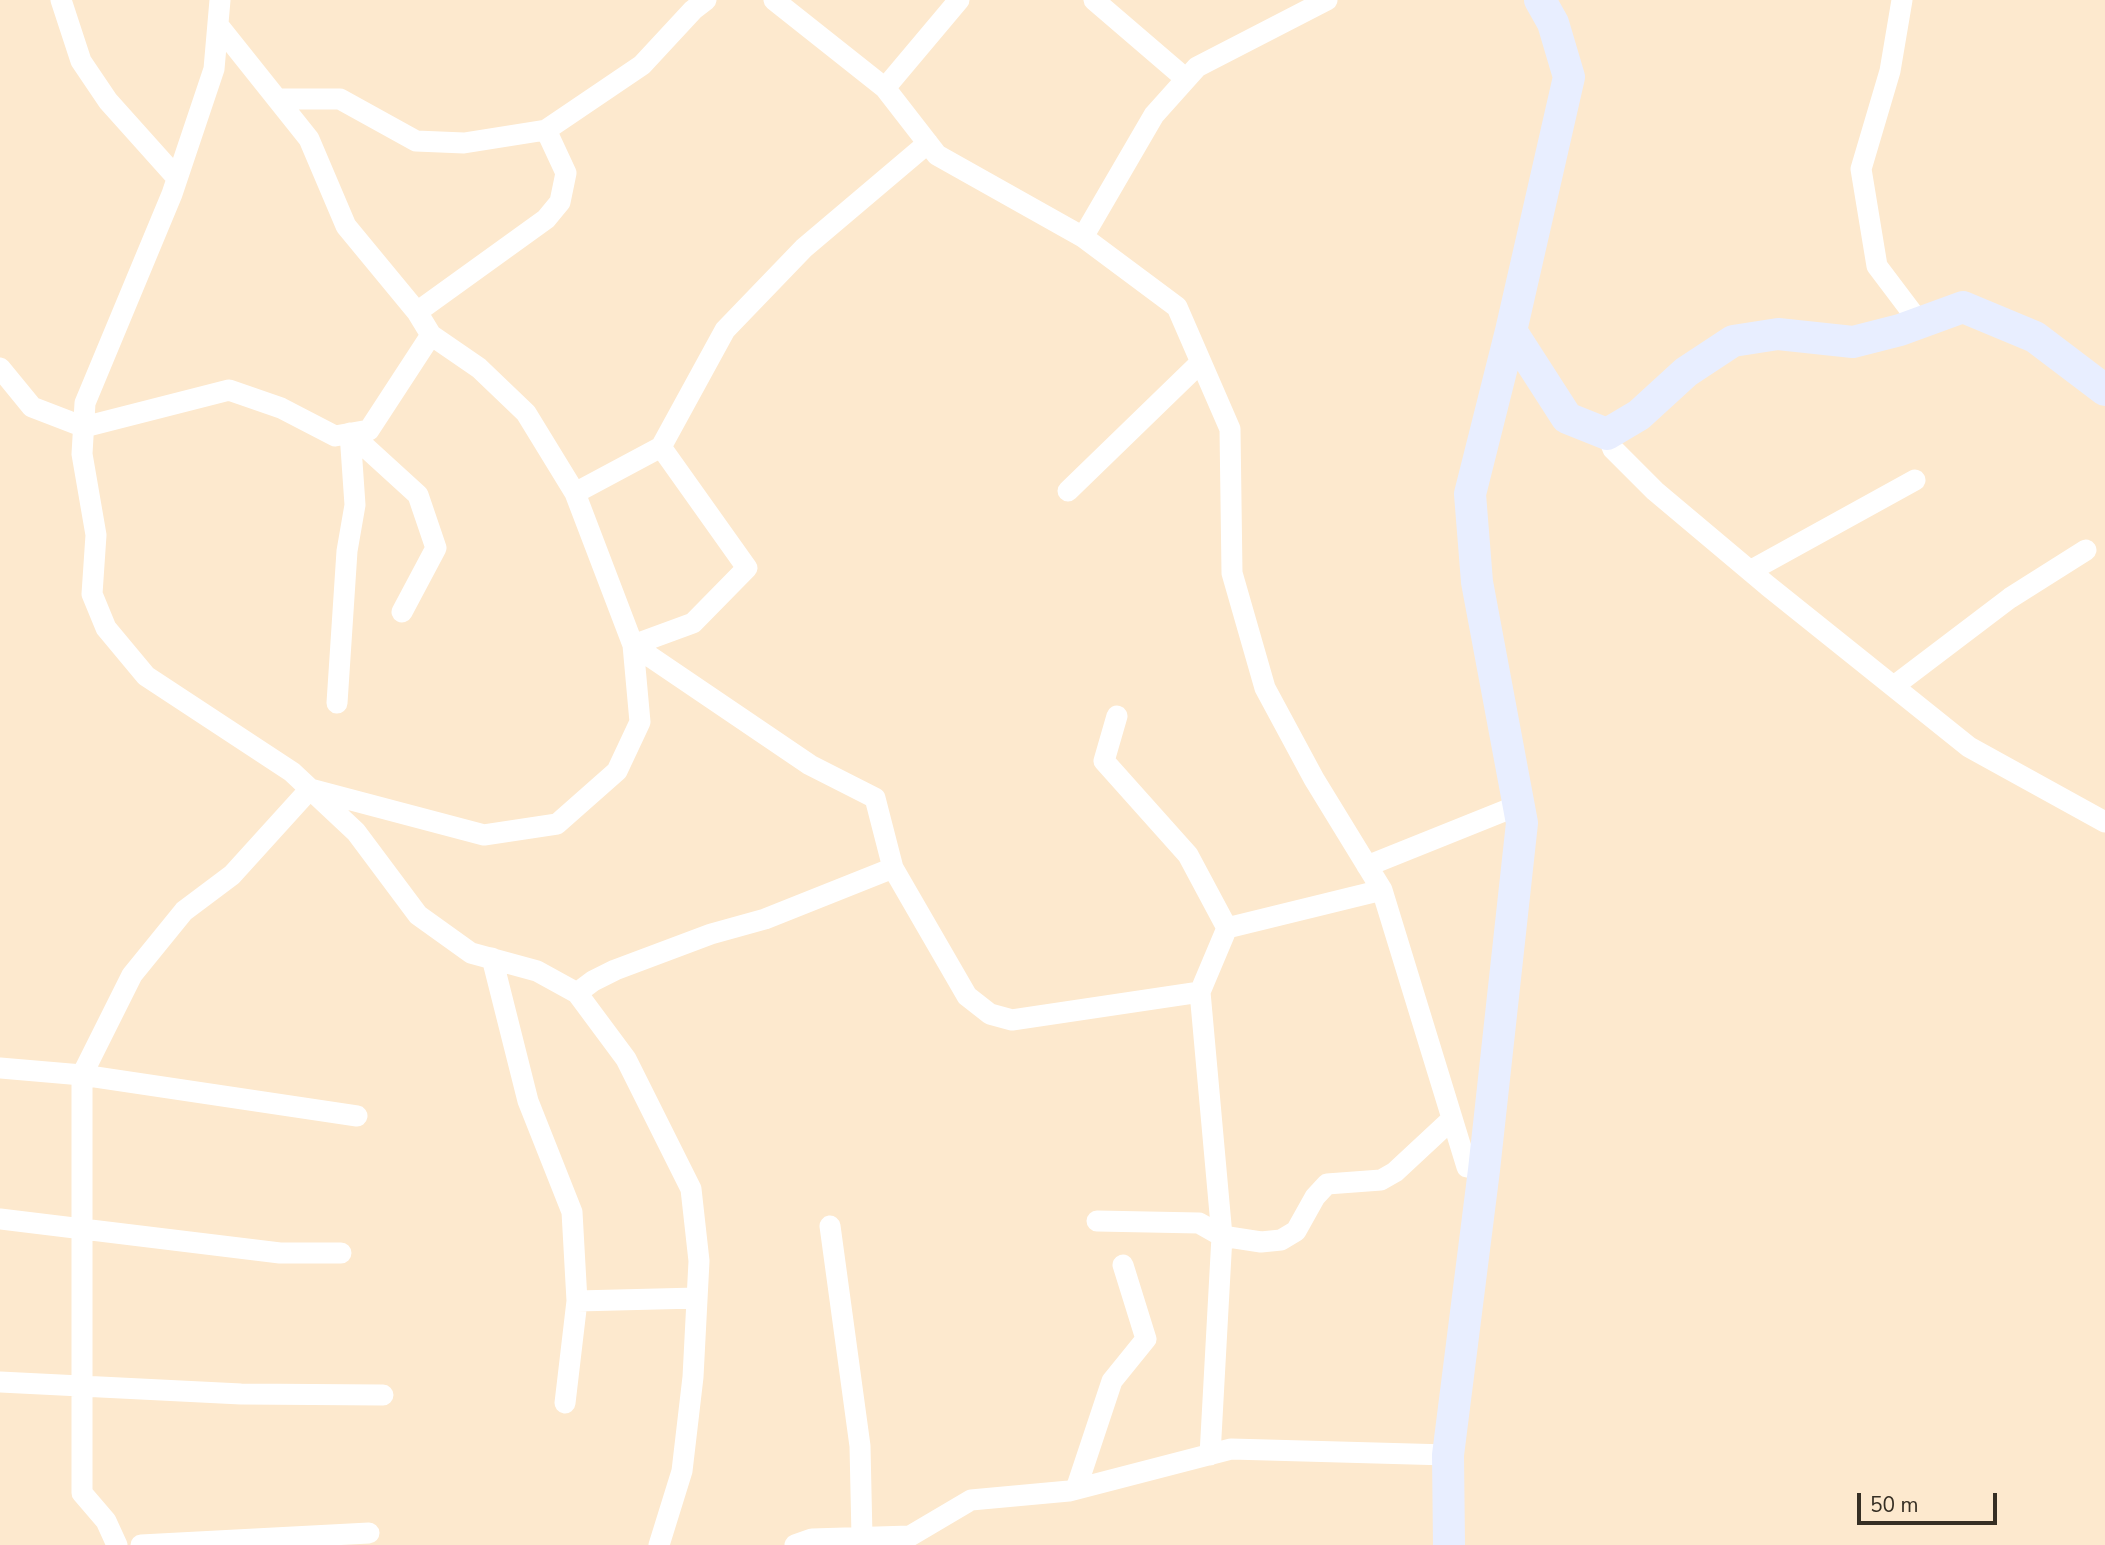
<!DOCTYPE html>
<style>
body{margin:0}
#map{position:relative;width:2105px;height:1545px;overflow:hidden;background:#fde9ce;font-family:"Nunito Sans",sans-serif}
canvas{display:block}
.scale{position:absolute;left:1857px;top:1493px;width:140px;height:32px;box-sizing:border-box;border:4px solid #362f24;border-top:0;padding-left:9px;font-size:21px;line-height:24px;white-space:nowrap;color:#362f24;-webkit-text-stroke:5px #fde9ce;paint-order:stroke}
</style>
<div id="map">
<canvas width="2105" height="1545"></canvas>
<div class="scale">50 m</div>
</div>
<script>
const ctx = document.querySelector('canvas').getContext('2d');
ctx.lineJoin = 'round';
const poly = rows => new Path2D(rows.map(r => 'M' + r).join(''));
function strokePath(path, color, width, dash) { ctx.strokeStyle = color; ctx.lineWidth = width; ctx.lineCap = dash ? 'butt' : 'round'; ctx.setLineDash(dash || []); ctx.stroke(path); }
const street = poly([
 [61,0,81,61,108,101,177,178],
 [220,0,214,69,172,194,85,403,82,454,96,535,92,594,106,628,146,676,292,772,356,832,418,915,471,953,537,971,577,993,626,1059,691,1189,699,1261,693,1377,682,1471,659,1545],
 [774,0,885,88,937,155,1083,237,1177,307,1230,429,1232,573,1265,688,1314,779,1382,890,1467,1167,1484,1170],
 [1094,0,1186,79],
 [1902,0,1890,71,1861,169,1877,266,1920,323],
 [885,88,959,0],
 [278,99,340,99,416,141,464,143,546,130,642,65,693,10,706,0],
 [1083,237,1154,115,1197,67,1327,0],
 [417,312,546,219,560,202,566,173,546,130],
 [0,368,32,407,84,427,229,390,281,408,335,436,369,430,431,335],
 [350,433,418,495,436,548,402,612],
 [1607,434,1613,449,1655,491,1768,586,1969,747,2105,822],
 [661,447,747,568,693,623,633,645,810,765,875,798,893,868,967,996,990,1014,1012,1020,1200,992],
 [1068,491,1201,362],
 [575,493,661,447,725,330,804,248,928,143],
 [1750,571,1915,480],
 [1894,686,2010,598,2086,550],
 [337,703,347,551,355,505,350,433],
 [1117,716,1104,761,1188,855,1227,928,1200,992,1222,1236,1210,1455],
 [1367,866,1519,805],
 [1227,928,1382,890],
 [492,958,528,1101,572,1212,577,1301,565,1403],
 [577,993,593,981,615,970,711,934,765,919,893,868],
 [0,1068,82,1075,357,1116],
 [0,1219,280,1253,341,1253],
 [1097,1221,1199,1223,1222,1236,1261,1242,1281,1240,1296,1231,1315,1197,1327,1184,1381,1180,1395,1172,1452,1119],
 [830,1226,860,1446,862,1537],
 [577,1301,697,1298],
 [0,1382,241,1394,383,1395],
 [1076,1489,1112,1381,1146,1339,1123,1265],
 [117,1545,106,1521,82,1493,82,1075,132,975,184,911,232,875,310,789,484,835,557,824,617,771,640,722,633,645,575,493,526,413,479,368,431,335,417,312,346,226,309,139,218,25],
 [141,1545,369,1533],
 [795,1545,812,1539,910,1536,971,1500,1069,1491,1231,1449,1448,1455]
]);
const secondary = poly([
 [1511,331,1567,418,1607,434,1639,415,1686,372,1733,341,1778,334,1853,342,1900,330,1963,307,2035,337,2105,390],
 [1449,1545,1448,1455,1484,1170,1522,823,1477,582,1470,494,1511,331,1569,77,1553,23,1540,0]
]);
strokePath(street, '#fff', 21);
strokePath(secondary, '#e8eeff', 32);
</script>
